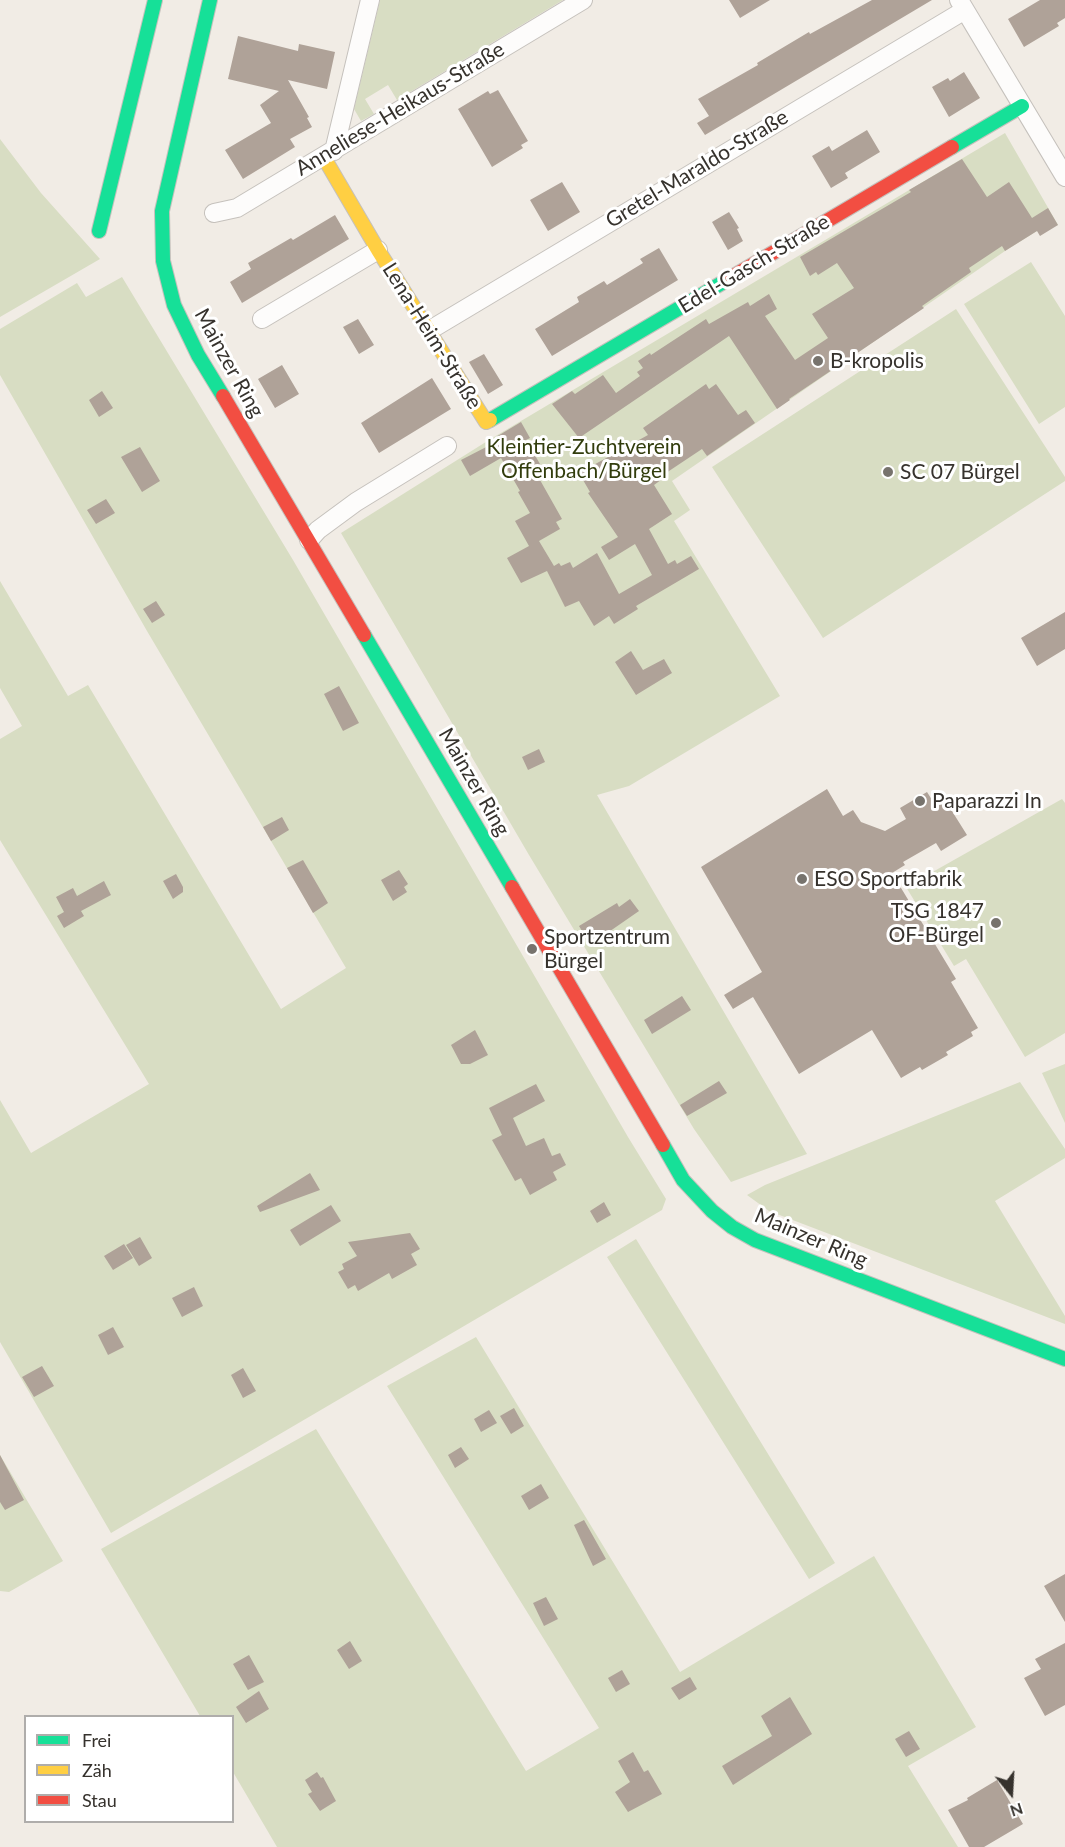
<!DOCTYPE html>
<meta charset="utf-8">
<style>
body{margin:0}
#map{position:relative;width:1065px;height:1847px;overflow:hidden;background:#f1ece5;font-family:Lato,sans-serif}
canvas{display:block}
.legend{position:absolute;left:24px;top:1715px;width:210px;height:108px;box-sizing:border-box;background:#fff;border:2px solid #afadab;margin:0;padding:8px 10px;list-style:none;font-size:18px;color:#36322d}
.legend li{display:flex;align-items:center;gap:12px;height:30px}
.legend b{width:30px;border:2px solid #afadab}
.north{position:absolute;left:981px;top:1763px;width:60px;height:60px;-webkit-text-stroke:4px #fff;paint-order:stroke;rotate:162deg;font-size:16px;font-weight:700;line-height:24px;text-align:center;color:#36322d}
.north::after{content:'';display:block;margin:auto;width:21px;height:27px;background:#36322d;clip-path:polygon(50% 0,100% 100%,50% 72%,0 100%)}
</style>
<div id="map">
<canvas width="1065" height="1847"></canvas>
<ul class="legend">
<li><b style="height:8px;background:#16e098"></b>Frei</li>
<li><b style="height:8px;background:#ffcf43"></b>Zäh</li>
<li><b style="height:8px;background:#f24e42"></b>Stau</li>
</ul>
<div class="north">N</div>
</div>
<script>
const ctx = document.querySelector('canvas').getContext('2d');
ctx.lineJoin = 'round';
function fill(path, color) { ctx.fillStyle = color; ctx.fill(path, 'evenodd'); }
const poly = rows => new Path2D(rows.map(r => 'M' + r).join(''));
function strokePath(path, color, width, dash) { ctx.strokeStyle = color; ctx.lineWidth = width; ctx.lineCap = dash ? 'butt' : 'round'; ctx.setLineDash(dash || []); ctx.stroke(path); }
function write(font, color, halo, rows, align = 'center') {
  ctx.font = font + ' Lato,sans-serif'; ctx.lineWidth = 6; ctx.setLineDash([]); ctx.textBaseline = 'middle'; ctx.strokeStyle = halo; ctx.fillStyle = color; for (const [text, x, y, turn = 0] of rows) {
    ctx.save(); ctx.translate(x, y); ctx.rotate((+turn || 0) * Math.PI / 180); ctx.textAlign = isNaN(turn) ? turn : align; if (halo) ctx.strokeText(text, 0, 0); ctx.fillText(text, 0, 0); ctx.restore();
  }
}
const green = poly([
 [380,0,563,0,397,100,388,85,365,99,374,114,361,121,354,109],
 [1005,133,1058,225,1037,231,1005,251,672,481,690,510,674,521,780,696,629,786,597,795,807,1154,731,1182,694,1129,529,855,341,533,489,440],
 [0,139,41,193,100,259,0,317],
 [1031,262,1065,316,1065,407,1039,424,964,304],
 [122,277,293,560,628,1137,666,1199,662,1210,111,1533,0,1342,0,1100,31,1153,149,1084,0,840,0,739,22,726,0,688,0,581,68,696,88,685,281,1009,346,968,147,631,0,375,0,329,77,283,86,297],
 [956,309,1065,477,1065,481,823,638,712,467],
 [1062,799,1065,803,1065,1033,1025,1057,966,959,954,966,906,887],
 [1065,1064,1065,1123,1042,1073],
 [1020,1082,1065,1149,1065,1158,995,1201,1065,1316,1065,1324,769,1211,747,1195,765,1185],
 [636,1239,835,1563,809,1579,607,1257],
 [476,1337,680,1672,874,1556,976,1727,908,1766,958,1847,277,1847,233,1772,232,1716,200,1716,101,1549,316,1429,526,1771,599,1728,387,1386],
 [0,1455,63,1561,9,1592,0,1591]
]);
const building = poly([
 [729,0,770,0,740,18],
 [872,0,932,0,705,135,697,123,709,116,698,99,758,65,757,63,809,32,810,34],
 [1040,0,1065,0,1065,18,1057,23,1059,26,1024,47,1008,19],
 [238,36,298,51,299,44,335,52,327,89,288,80,309,117,307,118,312,127,290,139,295,147,243,179,225,150,271,123,260,105,279,91,228,79],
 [964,72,980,98,949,117,932,87,948,78,950,81],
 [498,90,528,141,521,145,523,148,492,167,458,109,488,91,490,94],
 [867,130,880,152,845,173,848,178,831,188,812,156,829,146,832,151],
 [962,159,987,197,1009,182,1032,218,1048,208,1058,225,1040,236,1037,231,1005,251,1002,246,969,268,971,272,922,306,924,308,789,399,790,400,777,409,729,336,579,438,552,404,572,391,575,394,603,375,616,393,640,376,637,372,643,368,638,361,650,353,651,355,706,319,709,324,748,302,750,306,769,294,777,309,765,316,795,360,828,338,812,314,854,288,837,263,818,275,816,272,810,276,800,257,911,192,909,190],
 [562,182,580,212,548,231,530,200],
 [729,212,739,228,737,229,743,241,728,250,712,222],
 [335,215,349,239,242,303,230,282,251,269,248,263,291,238,293,240],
 [659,248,678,280,552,356,535,329,579,302,577,297,604,281,607,285,643,263,640,259],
 [358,319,374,345,359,354,343,327],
 [484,354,503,385,488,394,469,362],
 [282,365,299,394,275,408,258,379],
 [432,378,451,409,379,453,361,423],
 [706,384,709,389,716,384,738,415,746,410,755,423,707,456,702,449,663,475,665,477,654,485,672,514,649,529,668,564,675,560,677,564,691,556,699,569,636,606,638,609,614,624,609,616,594,626,579,601,565,607,547,571,521,583,507,558,529,546,515,521,530,513,518,492,520,491,501,458,470,476,461,460,492,444,497,440,496,437,521,422,530,438,526,440,547,476,540,480,562,519,556,522,560,529,539,541,554,566,559,563,561,566,570,562,573,568,597,553,619,594,652,575,635,544,609,560,601,547,618,537,588,493,590,492,579,473,648,435,643,428],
 [102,391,113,408,99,417,89,400],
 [140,447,160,481,142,492,121,457],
 [106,499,115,513,96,524,87,510],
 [156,601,165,615,152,623,143,609],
 [1065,612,1065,649,1037,666,1021,638],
 [631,651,643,670,664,659,672,673,636,695,615,662],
 [339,686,359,723,343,731,324,694],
 [539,749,545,762,528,770,522,757],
 [827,789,843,816,853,810,861,822,885,831,906,819,900,808,927,792,936,806,945,800,967,835,941,851,936,843,903,862,905,865,892,873,956,979,951,982,978,1028,971,1032,973,1036,946,1052,948,1055,922,1070,920,1067,901,1078,872,1030,799,1074,753,997,733,1009,724,995,762,972,701,867],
 [282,817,289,830,271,841,263,827],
 [303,860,328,903,313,913,287,868],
 [399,870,408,884,404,887,407,892,393,901,381,880],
 [176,874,183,887,183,892,173,899,163,881],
 [104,881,111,895,81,911,84,916,64,928,57,916,64,912,56,897,73,888,77,896],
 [630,899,639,911,603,936,601,933,588,941,579,926,617,903,619,907],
 [682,996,691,1010,652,1034,644,1020],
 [475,1030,488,1055,470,1064,461,1064,451,1045],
 [719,1081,727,1093,687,1116,680,1105],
 [536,1084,545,1101,513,1118,526,1146,544,1138,552,1156,560,1153,566,1165,553,1172,557,1180,530,1195,521,1178,515,1181,492,1140,502,1135,489,1108],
 [310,1173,320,1190,260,1212,257,1206],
 [604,1202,611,1215,597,1223,590,1211],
 [331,1205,341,1221,300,1246,290,1230],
 [410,1233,420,1249,411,1254,417,1265,392,1279,389,1273,358,1291,355,1285,348,1289,338,1272,344,1269,342,1264,357,1256,348,1242],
 [140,1237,152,1258,139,1266,126,1245],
 [124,1244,133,1258,113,1270,104,1256],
 [194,1287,203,1306,182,1317,172,1298],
 [113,1327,124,1347,108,1355,98,1335],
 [42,1366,54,1386,34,1397,22,1377],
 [243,1368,256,1391,243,1398,231,1375],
 [514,1408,524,1426,511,1434,500,1416],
 [489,1410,497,1423,481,1432,474,1419],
 [461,1447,469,1459,455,1468,448,1455],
 [0,1455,24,1500,5,1510,0,1502],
 [541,1484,549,1498,529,1510,521,1496],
 [584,1520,606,1559,593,1566,574,1525],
 [1065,1574,1065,1622,1044,1586],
 [546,1597,558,1619,544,1626,533,1603],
 [350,1641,362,1661,349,1669,337,1650],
 [1065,1643,1065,1705,1045,1716,1024,1678,1041,1669,1035,1659],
 [249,1655,264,1682,248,1690,233,1664],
 [622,1670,630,1684,616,1692,608,1678],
 [690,1677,697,1689,679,1700,671,1688],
 [259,1691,269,1709,246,1723,236,1707],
 [790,1697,812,1734,733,1785,722,1766,772,1736,761,1716],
 [909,1731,920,1749,906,1757,895,1739],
 [633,1752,644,1772,648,1770,662,1794,628,1812,615,1792,630,1782,618,1761],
 [317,1772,321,1778,323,1777,336,1801,320,1811,308,1794,312,1792,305,1780],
 [997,1780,1023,1824,984,1847,969,1847,948,1810,968,1800,967,1798]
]);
const street = poly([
 [959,0,1065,177],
 [334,151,370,0],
 [214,213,237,208,583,0],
 [262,319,378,250],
 [430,330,965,10],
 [309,540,318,530,356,502,447,446]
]);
const fast = poly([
 [210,0,162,211,163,261,174,305,198,355,223,396],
 [952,147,1022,106],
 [99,231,155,0],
 [490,420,732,277],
 [364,635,512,887],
 [663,1145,683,1180,712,1211,732,1227,755,1240,1065,1359]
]);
const slow = poly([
 [323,156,378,250,486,422,490,420]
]);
const jam = poly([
 [732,277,952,147],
 [223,396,364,635],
 [512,887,663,1145]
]);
const markers = [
 [818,361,6,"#77736d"],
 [888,472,6,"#77736d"],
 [920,801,6,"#77736d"],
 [802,879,6,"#77736d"],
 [996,923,6,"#77736d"],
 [532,949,6,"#77736d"]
];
const streetNames = [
 ["Anneliese-Heikaus-Straße",400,109,-31],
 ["Gretel-Maraldo-Straße",697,169,-31],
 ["Edel-Gasch-Straße",754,264,-31],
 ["Lena-Heim-Straße",432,336,58],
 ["Mainzer Ring",229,363,61],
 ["Mainzer Ring",474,782,60],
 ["Mainzer Ring",811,1238,23]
];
const poiNames = [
 ["B-kropolis",830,361],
 ["SC 07 Bürgel",900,472],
 ["Paparazzi In",932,801],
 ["ESO Sportfabrik",814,879],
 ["TSG 1847",984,911,"right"],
 ["OF-Bürgel",984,935,"right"],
 ["Sportzentrum",544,937],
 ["Bürgel",544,961]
];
const parkNames = [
 ["Kleintier-Zuchtverein",584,447],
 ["Offenbach/Bürgel",584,471]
];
fill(green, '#d8ddc3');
fill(building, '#afa298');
strokePath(street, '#c5c1bc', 20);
strokePath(fast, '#c5c1bc', 16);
strokePath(slow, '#c5c1bc', 16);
strokePath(jam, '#c5c1bc', 16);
strokePath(street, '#fdfcfb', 18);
strokePath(fast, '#16e098', 14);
strokePath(slow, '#ffcf43', 14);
strokePath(jam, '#f24e42', 14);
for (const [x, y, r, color] of markers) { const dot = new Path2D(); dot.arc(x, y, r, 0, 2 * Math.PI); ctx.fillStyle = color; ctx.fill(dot); strokePath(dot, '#fff', 2); }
write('21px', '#36322d', '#fff', streetNames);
write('21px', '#36322d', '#fff', poiNames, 'left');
write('21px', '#323d0d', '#fff', parkNames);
</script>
